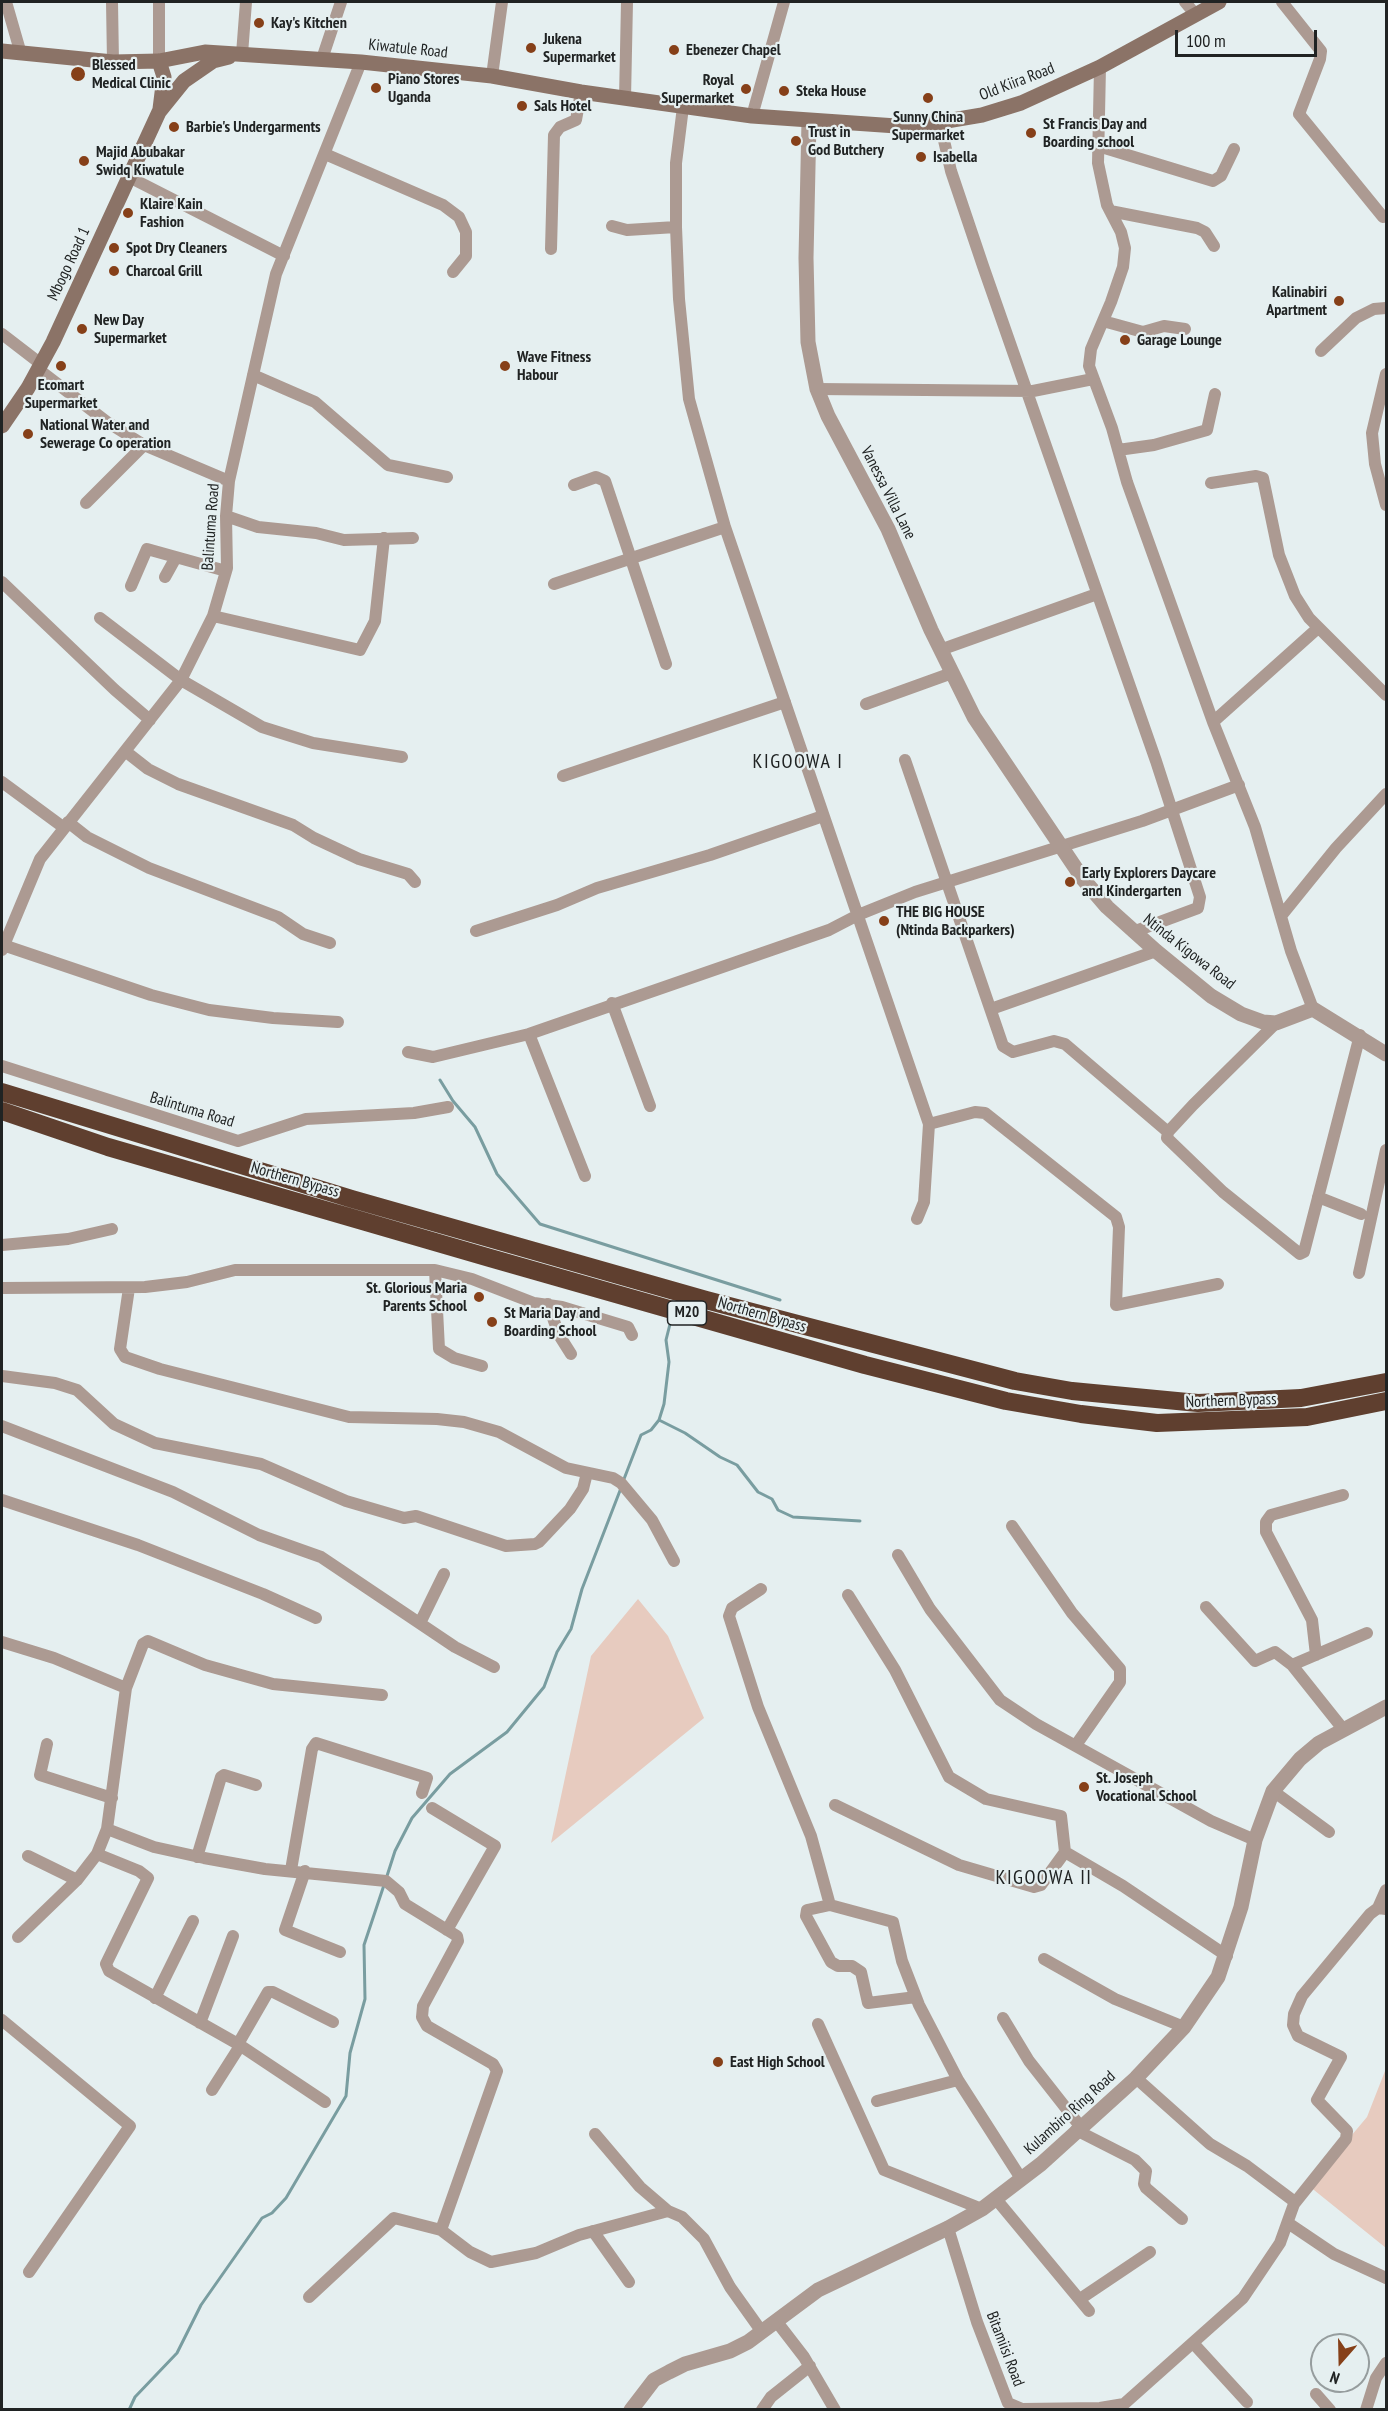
<!DOCTYPE html>
<style>
body{margin:0}
#map{position:relative;width:1388px;height:2411px;overflow:hidden;background:#e5eff0;font-family:"PT Sans Narrow",sans-serif}
canvas{display:block}
.frame{position:absolute;inset:0;border:3px solid #202323;pointer-events:none}
.north{position:absolute;left:1310px;top:2333px;width:60px;height:60px;box-sizing:border-box;background:#e5eff0;border:2px solid #969d9e;border-radius:50%;rotate:200deg;font-size:16px;font-weight:700;line-height:24px;text-align:center;color:#202323}
.north::after{content:'';display:block;margin:auto;width:21px;height:27px;background:#864019;clip-path:polygon(50% 0,100% 100%,50% 72%,0 100%)}
.scale{position:absolute;left:1175px;top:30px;width:142px;height:27px;box-sizing:border-box;border:3px solid #202323;border-top:0;padding-left:8px;font-size:18px;line-height:21px;white-space:nowrap;color:#202323;-webkit-text-stroke:4px #e5eff0;paint-order:stroke}
</style>
<div id="map">
<canvas width="1388" height="2411"></canvas>
<div class="frame"></div>
<div class="north">N</div>
<div class="scale">100 m</div>
</div>
<script>
const ctx = document.querySelector('canvas').getContext('2d');
ctx.lineJoin = 'round';
function fill(path, color) { ctx.fillStyle = color; ctx.fill(path, 'evenodd'); }
const poly = rows => new Path2D(rows.map(r => 'M' + r).join(''));
function strokePath(path, color, width, dash) { ctx.strokeStyle = color; ctx.lineWidth = width; ctx.lineCap = dash ? 'butt' : 'round'; ctx.setLineDash(dash || []); ctx.stroke(path); }
function write(font, color, halo, rows, align = 'center') {
  ctx.font = font + ' "PT Sans Narrow",sans-serif'; ctx.lineWidth = 4.5; ctx.setLineDash([]); ctx.textBaseline = 'middle'; ctx.strokeStyle = halo; ctx.fillStyle = color; for (const [text, x, y, turn = 0] of rows) {
    ctx.save(); ctx.translate(x, y); ctx.rotate((+turn || 0) * Math.PI / 180); ctx.textAlign = isNaN(turn) ? turn : align; if (halo) ctx.strokeText(text, 0, 0); ctx.fillText(text, 0, 0); ctx.restore();
  }
}
const green = poly([
 [638,1599,668,1636,704,1718,551,1843,591,1656],
 [1385,2071,1386,2072,1386,2248,1309,2186,1367,2117]
]);
const stream = poly([
 [440,1080,453,1101,475,1127,497,1174,540,1224,780,1300],
 [659,1420,685,1433,720,1457,737,1465,758,1492,772,1499,778,1510,793,1517,860,1521],
 [624,1479,641,1435,651,1430,659,1420,664,1404,669,1362,666,1340,670,1324],
 [386,1879,395,1851,412,1818,450,1774,507,1732,544,1687,557,1652,571,1629,582,1589,621,1488],
 [129,2410,135,2397,177,2353,201,2305,262,2218,272,2213,286,2198,346,2096,350,2053,365,1999,364,1945,384,1885]
]);
const minor = poly([
 [6,2,21,54],
 [112,2,113,62],
 [159,2,159,61],
 [1185,2,1195,14],
 [1282,2,1321,51,1320,59,1299,114,1383,217],
 [242,54,246,2],
 [322,59,341,2],
 [1100,67,1098,163,1107,205,1121,232,1125,248,1123,267,1111,302,1091,349,1089,366,1112,428,1127,482,1213,722,1255,827,1291,951,1313,1009],
 [492,76,502,2],
 [625,99,627,2],
 [683,107,676,163,676,227,679,299,689,399,725,527,929,1124,975,1112,985,1113,1116,1217,1119,1227,1116,1305,1218,1284],
 [752,116,784,2],
 [940,123,951,171,983,266,1156,761,1200,897,1198,908,1133,932],
 [1098,146,1213,181,1221,176,1234,149],
 [325,154,443,205,459,217,466,232,466,256,453,272],
 [129,177,284,256],
 [1110,211,1197,228,1205,232,1214,246],
 [612,226,627,230,676,227],
 [551,249,554,135,560,127,576,120,581,92],
 [1103,321,1143,332,1164,326,1185,329],
 [2,334,41,364],
 [1321,351,1356,318,1374,309,1386,308],
 [38,369,107,422,144,445,229,481],
 [1386,374,1372,433,1375,464,1386,505],
 [253,375,315,402,388,465,447,477],
 [817,389,1033,391,1093,379],
 [1118,450,1154,445,1207,430,1215,394],
 [1211,483,1256,476,1263,478,1279,555,1295,596,1309,618,1386,695],
 [574,485,596,477,605,481,666,664],
 [86,503,144,445],
 [226,516,258,527,316,533,344,540,413,538],
 [165,577,175,559],
 [2,582,115,690,150,720],
 [554,584,725,527],
 [131,586,147,549,226,571],
 [213,616,360,650,375,621,384,538],
 [100,618,181,680,262,727,313,743,402,757],
 [940,650,1097,594],
 [866,704,952,673],
 [1213,722,1318,628],
 [125,751,148,769,178,784,293,825,314,838,359,859,408,874,415,882],
 [905,760,1003,1046,1013,1052,1054,1041,1065,1044,1168,1132],
 [563,776,785,702],
 [2,782,63,827],
 [68,822,87,837,149,868,278,917,303,934,330,943],
 [1281,916,1336,848,1386,794],
 [476,931,557,905,597,888,710,855,823,816],
 [3,945,151,995,209,1010,273,1018,338,1022],
 [2,950,40,859,181,680,213,616,227,568,226,516,229,481,276,274,361,62],
 [612,1003,650,1106],
 [991,1009,1156,951],
 [1276,1023,1193,1105,1168,1132,1167,1138,1223,1192,1300,1254,1304,1252,1360,1035],
 [529,1034,585,1176],
 [408,1052,433,1057,529,1034,829,930,858,915,915,892,1142,821,1239,785],
 [2,1066,238,1141,306,1119,414,1113,448,1107],
 [1318,1197,1361,1214],
 [917,1219,924,1202,929,1124],
 [2,1245,68,1239,112,1229],
 [435,1270,472,1279,534,1303,562,1307,628,1327,632,1335],
 [1359,1273,1386,1150],
 [2,1288,145,1287,187,1282,235,1270,435,1270,439,1349,454,1358,482,1366],
 [129,1288,120,1349,125,1357,160,1369,349,1417,437,1419,464,1422,499,1432,566,1468,613,1478,621,1483,652,1520,674,1561],
 [548,1304,559,1335,571,1354],
 [2,1376,55,1383,77,1390,114,1424,155,1443,261,1464,346,1501,404,1518,416,1516,506,1546,535,1544,539,1542,570,1509,583,1489,587,1473],
 [2,1426,173,1492,259,1535,321,1557,455,1647,494,1667],
 [2,1500,138,1545,263,1594,316,1618],
 [1012,1526,1072,1613,1120,1669,1120,1682,1076,1745],
 [898,1555,930,1609,1000,1700,1036,1724,1211,1821,1255,1840],
 [761,1589,732,1608,729,1616,758,1707,811,1836,830,1905],
 [1206,1607,1255,1661,1275,1652,1292,1665,1343,1729],
 [420,1623,444,1574],
 [2,1642,54,1658,126,1688,107,1829,97,1854,77,1880,18,1937],
 [1316,1655,1312,1620,1266,1532,1266,1522,1271,1515,1343,1495],
 [1292,1665,1367,1633],
 [126,1688,143,1644,148,1641,205,1665,273,1684,382,1695],
 [47,1744,40,1775,112,1798],
 [1273,1791,1329,1832],
 [835,1805,959,1865,1034,1887,1041,1885,1065,1852,1061,1816,986,1799,949,1777,895,1670,848,1595],
 [432,1808,495,1846,447,1930],
 [107,1829,154,1847,204,1858,265,1869,386,1881,399,1892,405,1904,457,1936,458,1941,423,2006,422,2017,427,2026,493,2064,497,2071,441,2230],
 [1065,1852,1123,1886,1227,1956],
 [97,1854,139,1871,148,1878,106,1964,109,1971,238,2044,325,2102],
 [28,1856,77,1880],
 [197,1857,221,1777,224,1775,256,1785],
 [291,1870,312,1749,316,1743,427,1778,422,1793],
 [305,1871,285,1930,340,1952],
 [1378,1908,1386,1890],
 [1044,1959,1115,1999,1184,2027],
 [916,1997,868,2003,861,1972,852,1966,838,1966,831,1962,806,1916,807,1910,830,1905,893,1922,902,1961,919,2005,958,2080,1022,2180],
 [155,1998,193,1921],
 [1003,2018,1029,2061,1080,2126],
 [2,2020,130,2126,29,2272],
 [200,2023,233,1936],
 [818,2024,884,2170,982,2209],
 [238,2044,268,1992,273,1992,333,2022],
 [1136,2078,1210,2144,1247,2166,1295,2202],
 [212,2090,240,2046],
 [877,2101,958,2080],
 [1076,2130,1135,2160,1146,2171,1144,2184,1146,2188,1182,2219],
 [595,2134,640,2187,668,2211],
 [996,2199,1089,2311],
 [1288,2223,1334,2254,1386,2278],
 [948,2228,977,2322,1008,2403,1022,2409,1100,2408,1124,2404,1243,2298,1280,2243,1294,2204,1346,2139,1347,2131,1317,2100,1341,2057,1298,2036,1293,2025,1294,2014,1302,1996,1370,1914,1378,1908,1386,1909],
 [593,2231,629,2282],
 [309,2297,394,2218,441,2230,470,2252,491,2262,536,2253,579,2235,668,2211,682,2217,704,2239,730,2287,762,2332],
 [1080,2299,1150,2252],
 [777,2322,804,2357,835,2410],
 [1193,2343,1247,2402],
 [1316,2394,1330,2410],
 [762,2410,771,2397,810,2366],
 [1366,2410,1376,2378,1386,2363]
]);
const tertiary = poly([
 [809,121,806,258,808,342,817,389,828,416,888,529,931,630,974,717,1083,879,1107,907,1156,951,1211,996,1241,1014,1263,1022,1276,1023,1313,1009,1386,1054],
 [631,2410,654,2380,669,2372,685,2364,730,2351,748,2342,818,2290,948,2228,982,2209,1041,2164,1136,2078,1184,2027,1218,1977,1241,1907,1255,1840,1273,1791,1300,1759,1319,1743,1386,1707]
]);
const secondary = poly([
 [2,51,113,62,159,61,205,52,361,62,492,76,581,92,752,116,911,127,982,115,1021,103,1100,67,1219,2],
 [159,61,164,77,160,109],
 [2,426,28,388,53,342,159,112,184,81,213,61,229,57]
]);
const motorway = poly([
 [2,1092,352,1199,706,1300,1015,1381,1072,1391,1198,1403,1301,1398,1386,1382],
 [2,1111,108,1147,490,1258,865,1365,1006,1401,1081,1414,1157,1423,1307,1417,1386,1401]
]);
const markers = [
 [259,23,6,"#864019"],
 [531,48,6,"#864019"],
 [674,50,6,"#864019"],
 [78,74,8,"#864019"],
 [376,88,6,"#864019"],
 [746,89,6,"#864019"],
 [784,91,6,"#864019"],
 [928,98,6,"#864019"],
 [522,106,6,"#864019"],
 [174,127,6,"#864019"],
 [1031,133,6,"#864019"],
 [796,141,6,"#864019"],
 [921,157,6,"#864019"],
 [84,161,6,"#864019"],
 [128,213,6,"#864019"],
 [114,248,6,"#864019"],
 [114,271,6,"#864019"],
 [1339,301,6,"#864019"],
 [82,329,6,"#864019"],
 [1125,340,6,"#864019"],
 [61,366,6,"#864019"],
 [505,366,6,"#864019"],
 [28,434,6,"#864019"],
 [1070,882,6,"#864019"],
 [884,921,6,"#864019"],
 [479,1297,6,"#864019"],
 [492,1322,6,"#864019"],
 [1084,1787,6,"#864019"],
 [718,2062,6,"#864019"]
];
const shields = [
 [687,1313,39]
];
const shieldNames = [
 ["M20",687,1313]
];
const poiNames = [
 ["Kay's Kitchen",271,23],
 ["Jukena",543,39],
 ["Supermarket",543,57],
 ["Ebenezer Chapel",686,50],
 ["Blessed",92,65],
 ["Medical Clinic",92,83],
 ["Piano Stores",388,79],
 ["Uganda",388,97],
 ["Royal",734,80,"right"],
 ["Supermarket",734,98,"right"],
 ["Steka House",796,91],
 ["Sals Hotel",534,106],
 ["Sunny China",928,117,"center"],
 ["Supermarket",928,135,"center"],
 ["St Francis Day and",1043,124],
 ["Boarding school",1043,142],
 ["Barbie's Undergarments",186,127],
 ["Trust in",808,132],
 ["God Butchery",808,150],
 ["Majid Abubakar",96,152],
 ["Swidq Kiwatule",96,170],
 ["Isabella",933,157],
 ["Klaire Kain",140,204],
 ["Fashion",140,222],
 ["Spot Dry Cleaners",126,248],
 ["Charcoal Grill",126,271],
 ["Kalinabiri",1327,292,"right"],
 ["Apartment",1327,310,"right"],
 ["New Day",94,320],
 ["Supermarket",94,338],
 ["Garage Lounge",1137,340],
 ["Wave Fitness",517,357],
 ["Habour",517,375],
 ["Ecomart",61,385,"center"],
 ["Supermarket",61,403,"center"],
 ["National Water and",40,425],
 ["Sewerage Co operation",40,443],
 ["Early Explorers Daycare",1082,873],
 ["and Kindergarten",1082,891],
 ["THE BIG HOUSE",896,912],
 ["(Ntinda Backparkers)",896,930],
 ["St. Glorious Maria",467,1288,"right"],
 ["Parents School",467,1306,"right"],
 ["St Maria Day and",504,1313],
 ["Boarding School",504,1331],
 ["St. Joseph",1096,1778],
 ["Vocational School",1096,1796],
 ["East High School",730,2062]
];
const streetNames = [
 ["Kiwatule Road",408,49,6],
 ["Old Kiira Road",1017,82,-21],
 ["Mbogo Road 1",69,264,-65],
 ["Vanessa Villa Lane",888,493,63],
 ["Balintuma Road",211,527,-86],
 ["Ntinda Kigowa Road",1189,952,38],
 ["Balintuma Road",192,1110,17],
 ["Northern Bypass",295,1180,16],
 ["Northern Bypass",762,1315,16],
 ["Northern Bypass",1231,1401,-2],
 ["Kulambiro Ring Road",1070,2113,-42],
 ["Bitamiisi Road",1005,2349,69]
];
const quarterNames = [
 ["KIGOOWA I",798,762],
 ["KIGOOWA II",1044,1878]
];
fill(green, '#e7cbbf');
strokePath(stream, '#799da0', 3);
strokePath(minor, '#ac9a92', 12);
strokePath(tertiary, '#ac9a92', 15);
strokePath(secondary, '#8b7367', 15);
strokePath(motorway, '#5f3f2f', 18);
for (const [x, y, r, color] of markers) { const dot = new Path2D(); dot.arc(x, y, r, 0, 2 * Math.PI); ctx.fillStyle = color; ctx.fill(dot); strokePath(dot, '#e5eff0', 2); }
for (const [x, y, w] of shields) { const box = new Path2D(); box.roundRect(x - w / 2, y - 12, w, 24, 4.5); ctx.fillStyle = '#e5eff0'; ctx.fill(box); strokePath(box, '#202323', 1.5); }
write('bold 15px', '#202323', null, shieldNames);
write('bold 16px', '#202323', '#e5eff0', poiNames, 'left');
write('16px', '#202323', '#e5eff0', streetNames);
ctx.letterSpacing = '1.5px';
write('20px', '#202323', '#e5eff0', quarterNames);
ctx.letterSpacing = '0px';
</script>
